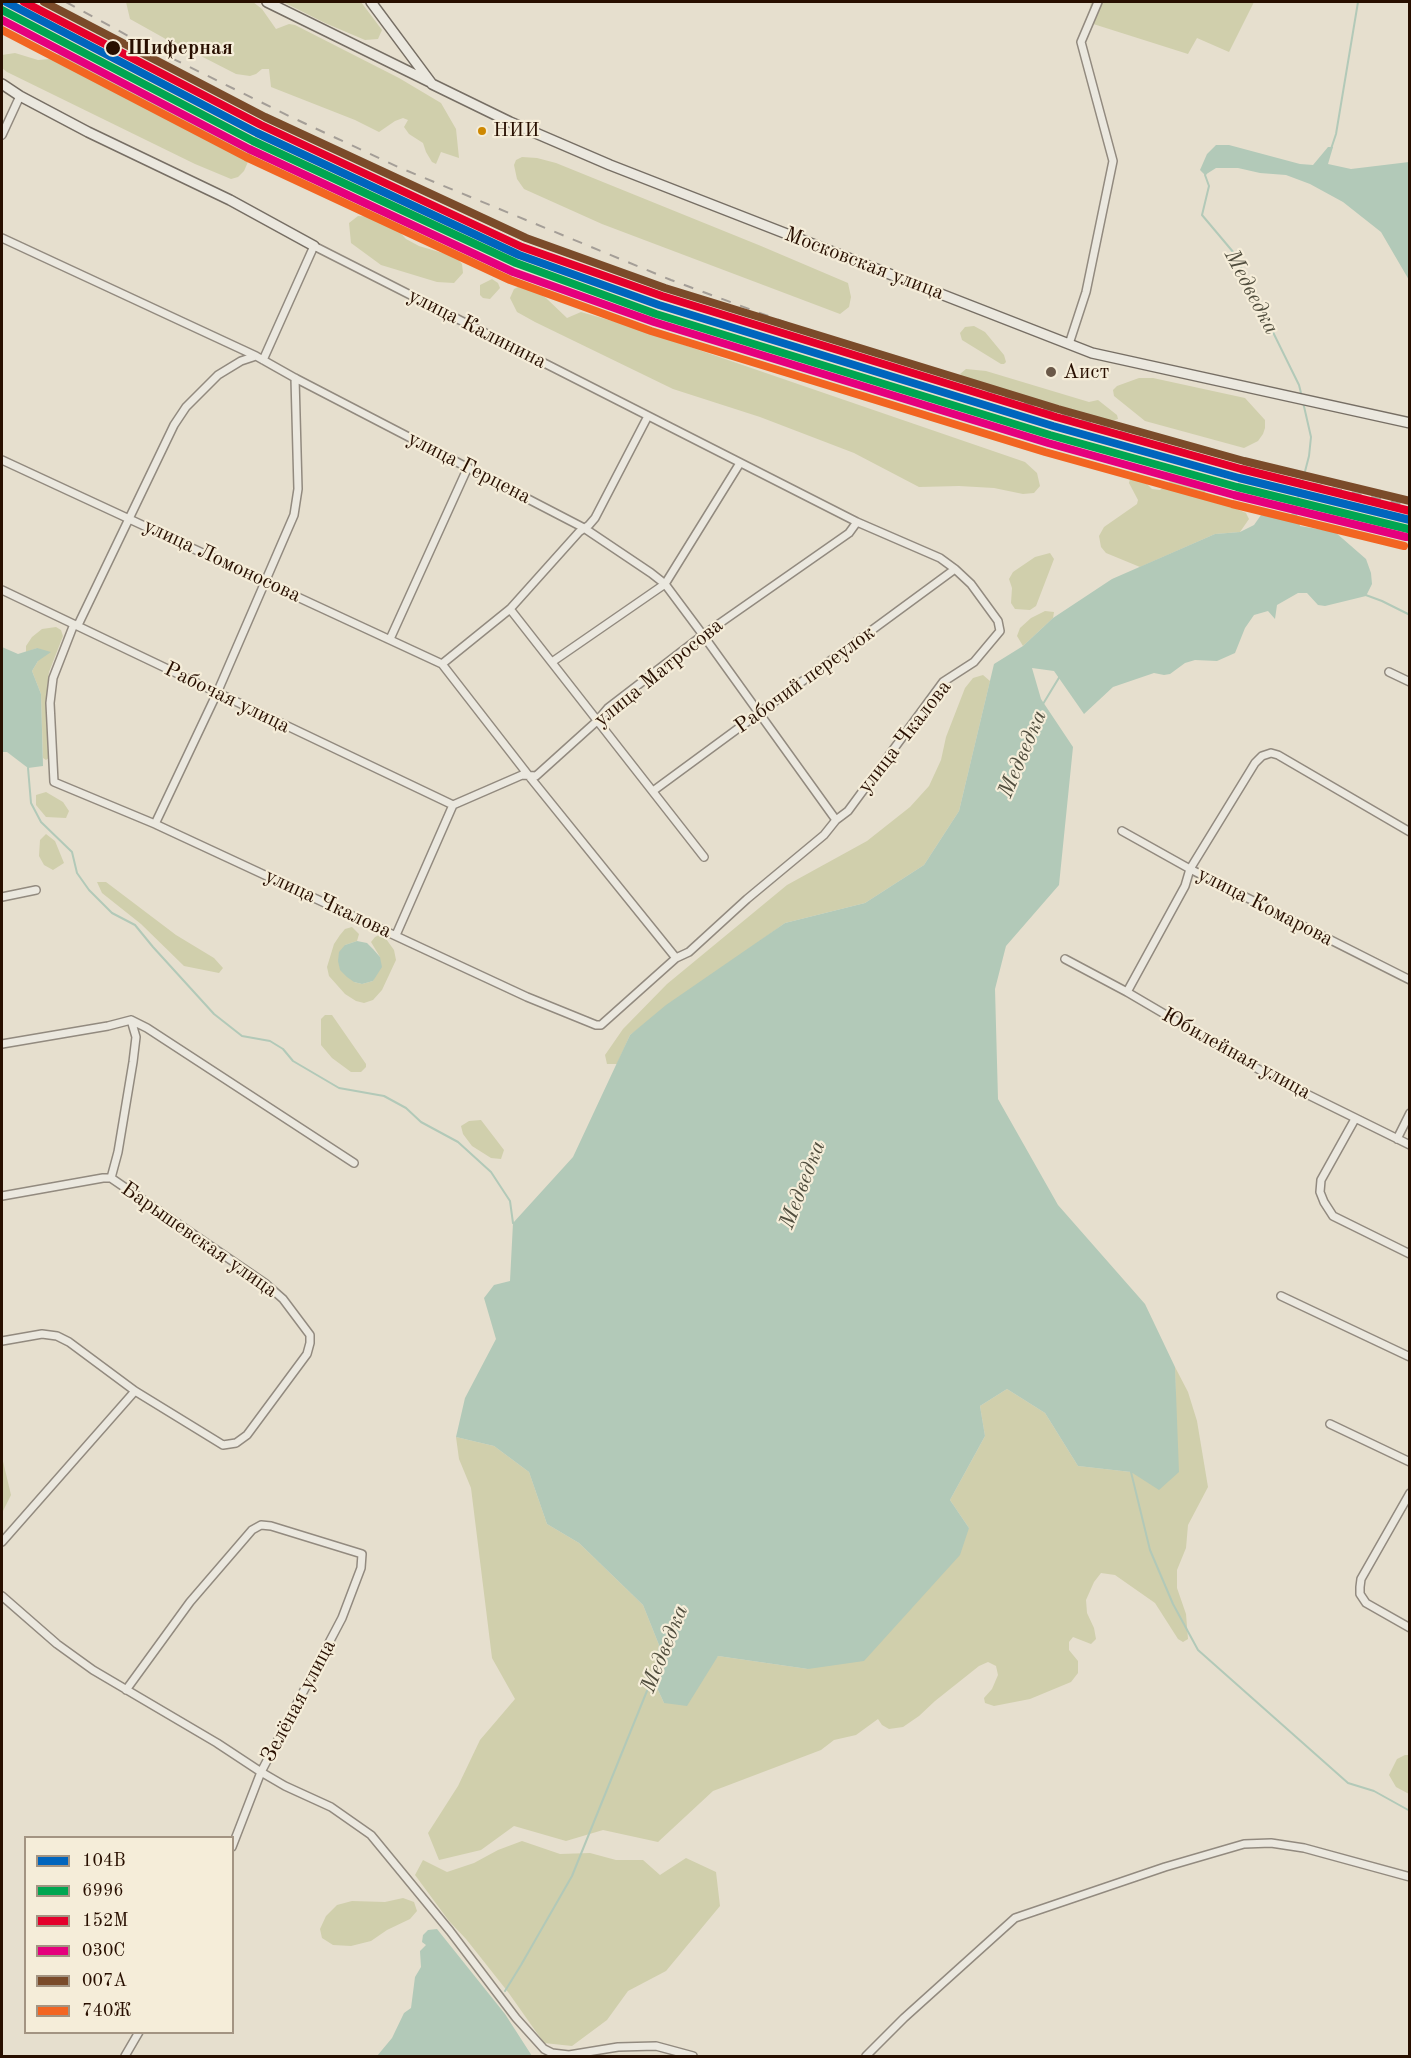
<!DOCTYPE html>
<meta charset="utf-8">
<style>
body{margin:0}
#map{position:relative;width:1411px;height:2058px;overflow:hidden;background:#e6dfce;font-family:"Old Standard TT",serif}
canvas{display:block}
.frame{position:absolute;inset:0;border:3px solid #280f00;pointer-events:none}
.legend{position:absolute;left:24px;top:1836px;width:210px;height:198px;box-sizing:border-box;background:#f5edd9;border:2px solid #a39482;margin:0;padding:8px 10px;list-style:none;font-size:18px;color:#280f00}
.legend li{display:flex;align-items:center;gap:12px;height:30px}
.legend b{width:30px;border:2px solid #a39482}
</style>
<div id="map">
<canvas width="1411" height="2058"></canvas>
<div class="frame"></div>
<ul class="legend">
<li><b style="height:8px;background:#0065bd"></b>104В</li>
<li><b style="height:8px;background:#00a651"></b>6996</li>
<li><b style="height:8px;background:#e4002b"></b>152М</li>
<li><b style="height:8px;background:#e5007d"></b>030C</li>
<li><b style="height:8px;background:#7a4b2a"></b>007А</li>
<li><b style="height:8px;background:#f26522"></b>740Ж</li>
</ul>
</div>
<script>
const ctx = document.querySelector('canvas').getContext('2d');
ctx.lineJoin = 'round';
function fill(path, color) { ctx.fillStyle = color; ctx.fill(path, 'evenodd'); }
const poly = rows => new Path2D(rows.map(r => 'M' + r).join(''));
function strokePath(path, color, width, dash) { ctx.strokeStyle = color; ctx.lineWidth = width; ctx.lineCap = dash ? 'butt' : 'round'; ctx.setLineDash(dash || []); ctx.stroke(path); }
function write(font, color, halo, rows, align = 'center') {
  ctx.font = font + ' "Old Standard TT",serif'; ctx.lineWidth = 4.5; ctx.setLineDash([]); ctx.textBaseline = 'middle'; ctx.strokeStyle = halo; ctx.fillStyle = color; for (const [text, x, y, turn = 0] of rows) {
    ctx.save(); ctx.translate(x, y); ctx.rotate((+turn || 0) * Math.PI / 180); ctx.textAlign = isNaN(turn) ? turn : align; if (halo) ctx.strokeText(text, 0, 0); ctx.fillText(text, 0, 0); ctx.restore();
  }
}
const green = poly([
 [126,2,253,2,262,9,276,29,289,24,295,25,399,78,441,103,456,129,459,158,441,152,436,164,432,162,426,152,423,143,409,134,404,127,408,120,403,118,395,121,379,132,355,120,271,87,269,69,262,69,256,74,250,76,236,74,197,54,181,50,164,38,130,19],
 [283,2,361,2,382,30,378,39,365,40,325,23],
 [1091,2,1254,2,1229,52,1197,38,1188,54,1087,22],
 [15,53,38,60,49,59,59,54,69,55,237,139,249,147,251,155,244,171,238,177,231,179,195,164,7,72,2,68,2,55],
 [522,157,537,158,556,163,761,246,848,283,851,297,849,307,840,314,602,224,524,189,517,179,514,165,516,160],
 [358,216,375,217,396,228,406,239,419,246,456,257,462,264,463,273,454,283,437,282,381,265,351,243,349,223],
 [492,279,498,283,500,288,490,299,483,298,480,295,480,285],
 [524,284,546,298,567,318,581,312,626,325,1025,462,1037,473,1040,486,1034,493,1023,494,994,488,959,486,919,487,854,453,760,417,673,389,535,322,517,312,510,298,514,289],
 [974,326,985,332,1004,355,1006,362,1004,364,1001,364,962,340,960,333,965,327],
 [966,369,986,371,1089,402,1098,400,1117,415,1118,419,1112,421,963,378,960,374],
 [1139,378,1153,378,1245,398,1265,420,1265,428,1263,434,1258,441,1244,448,1145,421,1114,396,1113,390,1117,386],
 [1164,467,1182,471,1206,481,1209,487,1205,492,1208,497,1246,513,1249,519,1240,532,1215,534,1140,567,1106,553,1101,547,1099,536,1104,527,1137,504,1138,500,1129,483,1130,479,1139,476,1152,489,1160,490,1171,480,1170,477,1164,471],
 [1050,553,1054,559,1036,606,1030,610,1015,609,1011,603,1012,588,1009,579,1013,572,1035,557],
 [1045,611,1054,612,1053,618,1023,646,1017,636,1020,628,1031,618],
 [56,627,61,630,63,636,49,672,47,689,50,757,46,760,43,758,41,694,32,671,38,661,37,648,26,652,26,646,32,637,42,629],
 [983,675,990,681,959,811,924,865,865,903,785,923,630,1035,617,1064,607,1064,605,1055,623,1029,667,984,787,885,867,841,910,807,929,786,941,760,946,737,965,688,973,678],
 [46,792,63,802,69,811,66,818,46,817,36,805,36,795],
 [46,834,55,841,64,863,53,870,44,865,39,856,40,840],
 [97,882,106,882,176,935,214,958,223,968,219,973,184,966,141,924,102,893],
 [352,927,359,934,357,941,345,945,354,982,362,984,373,981,380,957,371,942,375,937,379,935,384,936,394,950,396,960,382,990,373,1000,364,1003,356,1001,345,994,329,976,327,967,334,944,340,935,345,929],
 [325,1015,332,1015,366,1064,366,1067,361,1072,351,1072,332,1058,321,1045,321,1019],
 [481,1120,504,1150,501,1159,491,1158,472,1146,463,1134,461,1126,469,1121],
 [1175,1367,1188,1392,1197,1421,1208,1487,1188,1525,1186,1548,1177,1570,1177,1588,1186,1614,1188,1639,1183,1642,1178,1639,1155,1603,1115,1575,1101,1573,1094,1582,1086,1600,1087,1613,1094,1628,1096,1639,1091,1644,1073,1637,1069,1642,1069,1650,1078,1661,1078,1673,1071,1682,1030,1699,994,1706,985,1703,984,1698,992,1689,998,1675,996,1666,988,1662,979,1666,935,1701,919,1716,903,1727,889,1729,882,1725,878,1719,856,1735,834,1740,821,1750,713,1791,658,1842,603,1830,566,1841,514,1826,481,1850,439,1860,428,1833,458,1786,480,1740,515,1699,492,1658,471,1488,459,1459,456,1437,494,1446,529,1472,547,1524,579,1543,643,1605,659,1645,652,1677,664,1703,718,1656,808,1669,969,1528,950,1500,985,1436,980,1406,1007,1389,1045,1413,1078,1466,1131,1472,1176,1411],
 [2,1457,11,1495,2,1513],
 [1405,1755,1409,1755,1409,1794,1396,1787,1389,1775,1397,1759],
 [522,1841,560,1854,590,1853,616,1860,643,1860,660,1875,686,1858,716,1872,720,1906,666,1971,628,1991,607,2020,572,2046,544,2043,508,1992,466,1939,449,1921,415,1875,423,1860,447,1872,474,1863,498,1850],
 [403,1898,414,1902,417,1911,410,1919,387,1930,371,1941,351,1946,333,1945,322,1938,320,1929,326,1916,337,1905,352,1901,385,1902]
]);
const water = poly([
 [1216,145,1229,145,1300,164,1313,165,1328,147,1333,147,1328,164,1351,169,1409,162,1409,280,1381,232,1343,202,1310,184,1286,175,1260,173,1238,168,1216,168,1205,175,1200,170,1207,154],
 [1293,513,1297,514,1300,526,1335,532,1366,559,1371,573,1372,584,1366,596,1325,606,1318,605,1307,593,1298,593,1277,605,1275,619,1268,611,1254,615,1245,628,1235,653,1217,661,1195,660,1185,663,1170,674,1164,675,1154,673,1113,687,1084,714,1054,671,1032,668,1041,699,1073,747,1059,885,1006,946,995,989,998,1099,1058,1205,1145,1304,1175,1367,1179,1472,1159,1490,1131,1472,1078,1466,1045,1413,1007,1389,980,1406,985,1436,950,1500,969,1528,960,1555,864,1661,808,1669,718,1656,687,1706,664,1703,652,1677,659,1645,643,1605,579,1543,547,1524,529,1472,494,1446,456,1437,465,1398,496,1339,484,1298,494,1285,510,1281,513,1223,573,1157,630,1035,666,1005,785,923,865,903,924,865,959,811,994,664,1023,646,1053,618,1112,579,1215,534,1240,532,1254,525,1261,515,1281,519],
 [2,647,18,654,37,648,51,652,38,661,32,671,41,694,43,766,28,768,7,752,2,752],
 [357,941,367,943,373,949,380,957,382,967,373,981,362,984,354,982,347,977,340,970,338,961,339,952,345,945],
 [437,1929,505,2014,532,2056,377,2056,392,2038,404,2013,411,2008,415,1977,421,1967,420,1951,426,1945,422,1942,423,1935,428,1930]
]);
const stream = poly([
 [1331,149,1336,134,1358,2],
 [1206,173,1205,175,1209,186,1202,215,1234,253,1299,385,1302,397],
 [1294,514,1309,456,1311,437,1303,402],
 [1363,594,1382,601,1410,615],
 [1043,704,1060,676],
 [28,768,31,803,41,822,72,852,77,873,89,890,112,913,135,925,153,947,214,1014,242,1036,270,1041,283,1049,293,1061,339,1088,384,1096,406,1108,421,1122,458,1142,491,1172,510,1201,513,1223],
 [1131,1472,1150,1550,1173,1604,1198,1650,1348,1783,1374,1791,1410,1811],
 [505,1991,521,1965,572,1876,653,1676]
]);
const street = poly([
 [2,135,20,96],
 [2,238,256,356,295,378,584,528,651,573,665,584,703,635,836,820],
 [1069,344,1086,292,1113,161,1081,42,1098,2],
 [2,460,442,664,529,776,676,958],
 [2,590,453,805],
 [510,609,704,857],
 [74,624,53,678,50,703,54,782,155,824,527,997,596,1025,601,1025,676,958,689,952,747,899,824,835,836,820,848,811,943,682,974,662,1000,631,998,621,971,584,955,569,940,558,857,522,314,246,263,360],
 [78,625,174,425,186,407,218,375,241,361,256,356],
 [390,639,468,467],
 [552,662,665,584,740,463],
 [442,664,510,609,579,532,589,525,595,518,648,416],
 [1389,672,1410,682],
 [653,791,955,569],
 [453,805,522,775,536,776,597,721,608,708,703,635,849,533,857,522],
 [155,824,217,693,294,515,298,489,295,378],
 [1122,831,1190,869,1410,980],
 [2,897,36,890],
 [396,935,453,805],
 [1065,959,1127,992,1270,1076,1410,1145],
 [1127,992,1185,886,1190,869,1255,763,1262,756,1271,753,1278,755,1410,832],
 [2,1044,108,1026,131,1020,147,1028,354,1163],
 [1355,1119,1321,1180,1320,1192,1324,1202,1333,1216,1410,1254],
 [1397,1139,1410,1113],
 [111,1178,118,1152,133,1062,136,1037,131,1020],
 [2,1196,103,1178,111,1178,266,1284,283,1299,310,1335,310,1343,307,1354,247,1435,236,1443,223,1445,135,1391,69,1342,57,1336,42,1334,2,1341],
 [1281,1296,1410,1357],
 [1330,1424,1410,1462],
 [1410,1493,1361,1579,1360,1587,1360,1594,1366,1603,1410,1628],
 [2,1542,135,1391],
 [2,1596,57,1644,93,1670,217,1743,261,1772,285,1786,331,1807,371,1835,450,1931,516,2018,544,2049,552,2053,569,2055,618,2047,656,2046,693,2056],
 [126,1690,190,1602,252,1530,261,1525,271,1526,362,1554,361,1568,342,1618,261,1772,232,1847],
 [125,2056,139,2032],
 [866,2056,904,2018,1015,1918,1165,1867,1244,1844,1271,1843,1304,1848,1410,1877]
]);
const secondary = poly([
 [267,2,430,82],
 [371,2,432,84,510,122,610,165,1092,353,1410,423],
 [2,84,20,96,88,132,230,200,314,246]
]);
const rail = poly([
 [66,2,143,44,289,116,398,167,671,280,822,336,1059,414,1242,467,1410,506]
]);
const rail1 = poly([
 [6,2,257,133,519,255,659,305,1053,426,1239,478,1410,520]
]);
const rail2 = poly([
 [2,10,253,141,516,263,656,314,1050,435,1237,487,1408,529]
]);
const rail3 = poly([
 [24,2,261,125,522,247,662,296,1056,417,1241,469,1410,511]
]);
const rail4 = poly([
 [2,20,249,149,513,272,654,322,1048,443,1234,495,1406,537]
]);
const rail5 = poly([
 [44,2,265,117,526,238,665,288,1058,409,1244,461,1410,501]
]);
const rail6 = poly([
 [2,30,246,157,510,280,651,331,1045,452,1232,504,1404,546]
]);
const markers = [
 [113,48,8,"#280f00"],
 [482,131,5,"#ce8800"],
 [1051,372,6,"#6a5848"]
];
const busNames = [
 ["НИИ",493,131]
];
const stopNames = [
 ["Шиферная",127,48]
];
const streetNames = [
 ["Московская улица",864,264,21],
 ["улица Калинина",477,329,27],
 ["улица Герцена",469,468,27],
 ["улица Ломоносова",222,561,25],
 ["улица Матросова",659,673,-39],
 ["Рабочий переулок",805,680,-36],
 ["Рабочая улица",227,698,26],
 ["улица Чкалова",905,737,-52],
 ["улица Чкалова",328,904,25],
 ["улица Комарова",1265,907,27],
 ["Юбилейная улица",1236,1054,29],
 ["Барышевская улица",199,1240,35],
 ["Зелёная улица",299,1701,-62]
];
const poiNames = [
 ["Аист",1063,372]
];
const waterNames = [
 ["Медведка",1251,292,62],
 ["Медведка",1023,754,-67],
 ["Медведка",803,1185,-69],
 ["Медведка",665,1649,-68]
];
fill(green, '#d0cfac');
fill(water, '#b2c9b8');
strokePath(stream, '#b2c9b8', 2);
strokePath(street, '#928a7f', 10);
strokePath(secondary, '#766e64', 12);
strokePath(street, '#ebe8df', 7);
strokePath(secondary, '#ebe8df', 9);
strokePath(rail, '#a49e97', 2, [10, 10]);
strokePath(rail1, '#0065bd', 8);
strokePath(rail2, '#00a651', 8);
strokePath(rail3, '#e4002b', 8);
strokePath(rail4, '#e5007d', 8);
strokePath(rail5, '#7a4b2a', 8);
strokePath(rail6, '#f26522', 8);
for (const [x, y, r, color] of markers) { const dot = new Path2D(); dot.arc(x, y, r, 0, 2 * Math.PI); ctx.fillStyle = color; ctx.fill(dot); strokePath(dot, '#f5edd9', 2); }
write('20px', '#280f00', '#f5edd9', busNames, 'left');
write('bold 21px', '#280f00', '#f5edd9', stopNames, 'left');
write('21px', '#280f00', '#f5edd9', streetNames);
write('21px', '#280f00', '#f5edd9', poiNames, 'left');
write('italic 22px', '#504d3d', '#f5edd9', waterNames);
</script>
